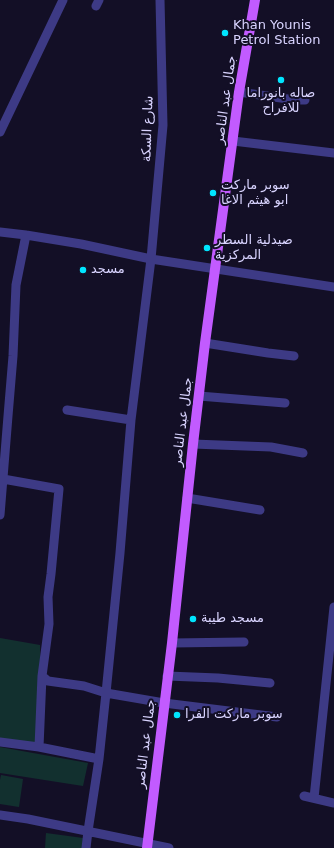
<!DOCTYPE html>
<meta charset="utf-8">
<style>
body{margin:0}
canvas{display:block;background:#130f26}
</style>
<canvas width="334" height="848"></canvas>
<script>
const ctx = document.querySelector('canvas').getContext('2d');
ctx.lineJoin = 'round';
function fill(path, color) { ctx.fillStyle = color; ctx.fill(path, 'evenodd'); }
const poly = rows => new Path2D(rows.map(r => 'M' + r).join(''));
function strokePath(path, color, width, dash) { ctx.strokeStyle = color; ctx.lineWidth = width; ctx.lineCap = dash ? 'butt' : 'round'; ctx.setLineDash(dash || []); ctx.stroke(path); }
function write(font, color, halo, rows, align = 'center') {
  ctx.font = font + ' "DejaVu Sans",Vazirmatn,sans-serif'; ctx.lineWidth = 4; ctx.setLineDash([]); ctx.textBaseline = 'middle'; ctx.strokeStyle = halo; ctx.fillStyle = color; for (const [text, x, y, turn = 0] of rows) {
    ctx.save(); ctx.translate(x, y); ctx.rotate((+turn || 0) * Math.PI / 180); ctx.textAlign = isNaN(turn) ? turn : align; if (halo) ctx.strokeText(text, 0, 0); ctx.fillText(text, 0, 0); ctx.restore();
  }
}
const green = poly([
 [0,638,40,645,41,694,39,743,0,739],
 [0,747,88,763,83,786,0,773],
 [1,775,23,779,19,807,0,804,0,780],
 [46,833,83,838,82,848,45,848]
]);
const minor = poly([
 [96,6,99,0],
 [239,92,295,100,305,100],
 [0,132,63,0],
 [233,141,334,153],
 [0,232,26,235,81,244,151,259,334,287],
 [205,343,268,353,294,356],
 [199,396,285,403],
 [67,410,131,420],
 [193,444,271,447,303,453],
 [3,479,59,489,51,574,48,597,49,624,42,676],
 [187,498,260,510],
 [0,515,8,416,13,356,16,285,26,235],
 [172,643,244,642],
 [167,676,218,678,270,683],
 [0,742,39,747,99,759],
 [39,747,42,676,48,681,84,686,106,693,164,703,277,717],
 [304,796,334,803],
 [314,798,334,607],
 [0,815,28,819,169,848],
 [86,848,88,831,99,759,106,693,120,553,131,420,151,259,163,125,160,0]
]);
const major = poly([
 [147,848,172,643,193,444,205,343,239,92,255,0]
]);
const markers = [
 [225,33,4,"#00e5ff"],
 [281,80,4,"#00e5ff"],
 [213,193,4,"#00e5ff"],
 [207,248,4,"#00e5ff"],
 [83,270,4,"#00e5ff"],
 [193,619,4,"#00e5ff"],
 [177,715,4,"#00e5ff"]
];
const poiNames = [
 ["Khan Younis",233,26],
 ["Petrol Station",233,41],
 ["صاله بانوراما",281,94,"center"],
 ["للافراح",281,109,"center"],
 ["سوبر ماركت",221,186],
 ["ابو هيثم الاغا",221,201],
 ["صيدلية السطر",215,241],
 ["المركزية",215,256],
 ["مسجد",91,270],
 ["مسجد طيبة",201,619],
 ["سوبر ماركت الفرا",185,715]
];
const streetNames = [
 ["جمال عبد الناصر",226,100,-82],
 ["شارع السكة",148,129,-88],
 ["جمال عبد الناصر",183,422,-83],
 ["جمال عبد الناصر",146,744,-83]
];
fill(green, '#12302f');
strokePath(minor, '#3d3a85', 9);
strokePath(major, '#c25bff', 10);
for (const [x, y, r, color] of markers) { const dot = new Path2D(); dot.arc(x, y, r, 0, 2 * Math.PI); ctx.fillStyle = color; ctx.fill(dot); strokePath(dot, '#130f26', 1.5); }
write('13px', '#d9d4ff', '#130f26', poiNames, 'left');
write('13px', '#d9d4ff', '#130f26', streetNames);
</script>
